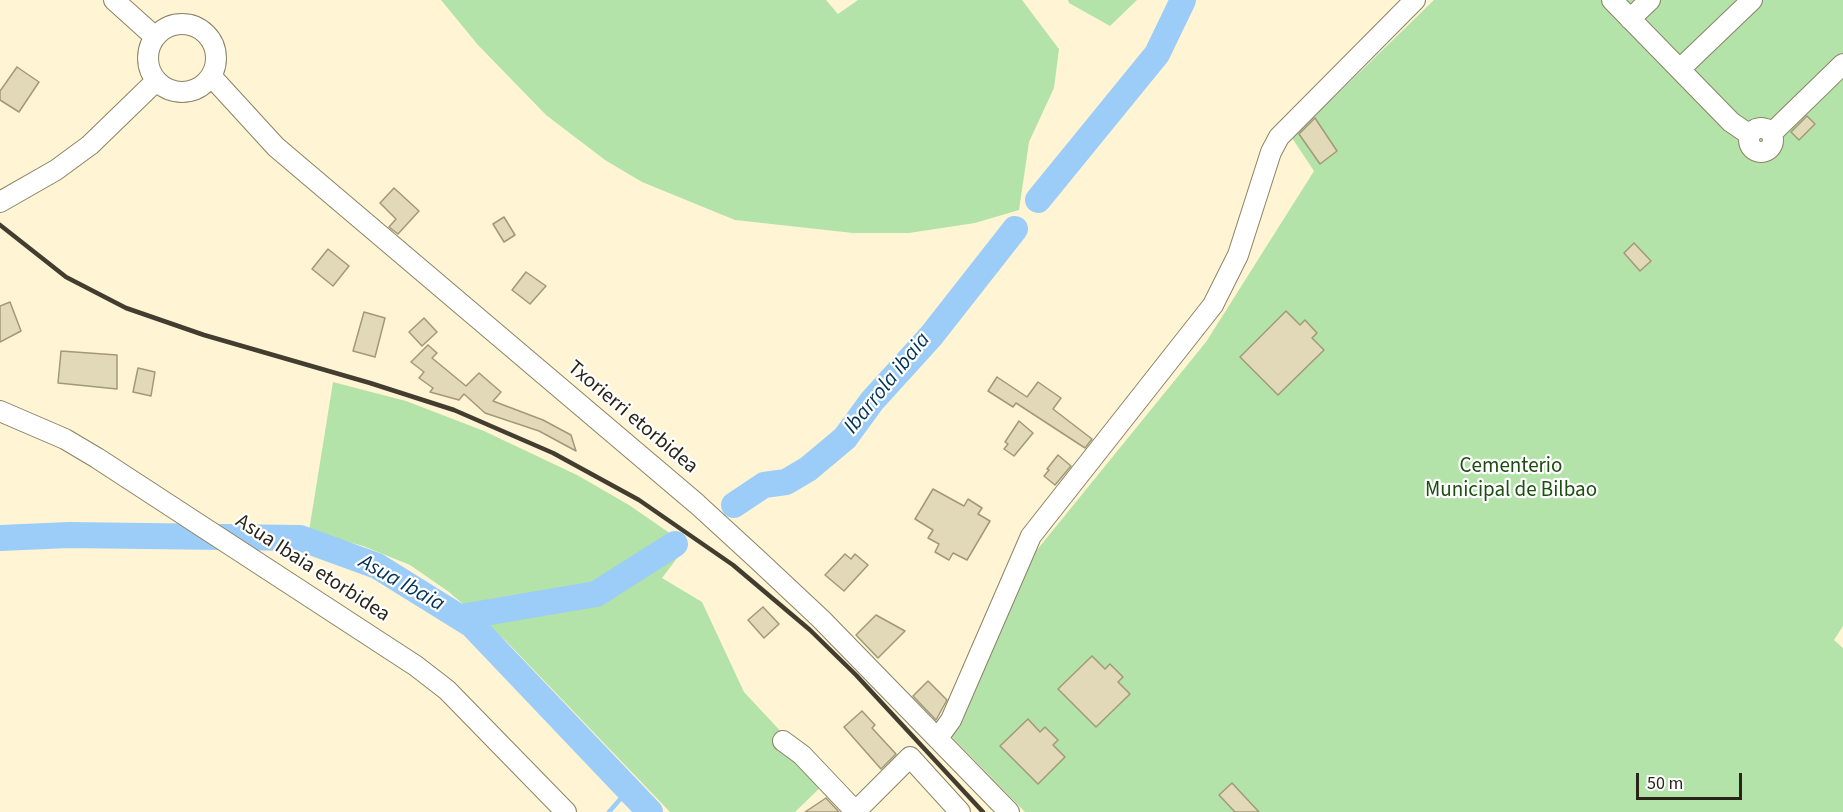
<!DOCTYPE html>
<style>
body{margin:0}
#map{position:relative;width:1843px;height:812px;overflow:hidden;background:#fff5d4;font-family:"Source Sans 3",sans-serif}
canvas{display:block}
.scale{position:absolute;left:1636px;top:773px;width:106px;height:27px;box-sizing:border-box;border:3px solid #292519;border-top:0;padding-left:8px;font-size:18px;line-height:21px;white-space:nowrap;color:#292519;-webkit-text-stroke:4px #fff;paint-order:stroke}
</style>
<div id="map">
<canvas width="1843" height="812"></canvas>
<div class="scale">50 m</div>
</div>
<script>
const ctx = document.querySelector('canvas').getContext('2d');
ctx.lineJoin = 'round';
function fill(path, color) { ctx.fillStyle = color; ctx.fill(path, 'evenodd'); }
const poly = rows => new Path2D(rows.map(r => 'M' + r).join(''));
function strokePath(path, color, width, dash) { ctx.strokeStyle = color; ctx.lineWidth = width; ctx.lineCap = dash ? 'butt' : 'round'; ctx.setLineDash(dash || []); ctx.stroke(path); }
function write(font, color, halo, rows, align = 'center') {
  ctx.font = font + ' "Source Sans 3",sans-serif'; ctx.lineWidth = 4.5; ctx.setLineDash([]); ctx.textBaseline = 'middle'; ctx.strokeStyle = halo; ctx.fillStyle = color; for (const [text, x, y, turn = 0] of rows) {
    ctx.save(); ctx.translate(x, y); ctx.rotate((+turn || 0) * Math.PI / 180); ctx.textAlign = isNaN(turn) ? turn : align; if (halo) ctx.strokeText(text, 0, 0); ctx.fillText(text, 0, 0); ctx.restore();
  }
}
const green = poly([
 [441,0,826,0,838,14,858,0,1022,0,1059,49,1054,88,1029,142,1019,210,975,223,909,233,853,233,735,220,642,182,605,160,546,115,478,45],
 [1068,0,1137,0,1110,26,1069,3],
 [1434,0,1843,0,1843,626,1834,640,1843,648,1843,812,1025,812,948,733,1036,551,1206,342,1314,171,1292,138],
 [333,382,406,401,484,431,577,475,629,505,687,545,662,578,702,602,744,692,827,781,795,812,670,812,506,641,449,592,410,565,363,546,309,531]
]);
const stream = poly([
 [609,812,629,789]
]);
const river = poly([
 [1038,200,1157,54,1183,0],
 [734,505,764,485,786,482,808,469,845,438,872,401,931,336,1015,229],
 [0,538,69,535,300,538,377,566,472,625,650,812],
 [461,617,596,594,675,544]
]);
const building = poly([
 [17,67,39,82,19,112,0,100,0,91,17,67],
 [1807,116,1815,124,1799,140,1791,132,1807,116],
 [1315,118,1337,151,1320,164,1299,134,1315,118],
 [394,188,419,211,398,234,389,227,396,219,380,203,394,188],
 [504,217,515,235,504,242,493,224,504,217],
 [1634,243,1651,261,1640,271,1624,253,1634,243],
 [328,249,349,266,333,286,312,269,328,249],
 [526,272,546,286,530,304,512,290,526,272],
 [10,302,21,331,0,342,0,306,10,302],
 [1286,311,1300,325,1305,320,1317,333,1312,338,1324,350,1278,395,1240,357,1286,311],
 [364,312,385,318,375,357,353,351,364,312],
 [424,318,437,332,422,346,409,332,424,318],
 [428,345,437,353,432,358,466,386,479,373,501,392,493,401,543,420,571,435,576,451,539,431,485,413,464,394,459,400,430,392,433,388,419,378,424,372,411,362,428,345],
 [61,351,117,355,117,389,58,383,61,351],
 [138,368,155,372,151,396,133,392,138,368],
 [997,377,1027,397,1038,382,1061,398,1053,409,1092,439,1085,448,1016,403,1013,407,988,391,997,377],
 [1019,421,1033,433,1014,456,1004,449,1008,444,1005,442,1019,421],
 [1058,455,1071,466,1055,485,1044,476,1049,470,1047,469,1058,455],
 [933,489,964,506,968,499,982,508,978,514,990,521,967,560,953,553,949,560,935,552,939,544,928,538,933,530,915,519,933,489],
 [845,554,851,559,855,554,868,565,844,591,825,575,845,554],
 [763,607,779,624,764,638,748,620,763,607],
 [876,615,905,631,878,658,856,635,876,615],
 [1092,656,1105,669,1110,664,1123,677,1118,682,1130,694,1096,727,1058,689,1092,656],
 [928,681,947,700,936,720,913,696,928,681],
 [862,711,875,725,872,728,896,754,881,769,844,727,862,711],
 [1028,719,1040,732,1045,727,1058,740,1053,745,1065,757,1038,784,1000,746,1028,719],
 [1232,783,1259,812,1235,812,1219,795,1232,783],
 [826,798,839,812,805,812,826,798]
]);
const minor = poly([
 [114,0,154,36],
 [1612,0,1731,122,1750,135],
 [1630,19,1650,0],
 '148 58a34 34 0 1 1 68 0a34 34 0 1 1-68 0Z',
 [1680,69,1752,0],
 [211,76,276,147,697,504,757,559,821,619,1009,812],
 '1749 140a12 12 0 1 1 24 0a12 12 0 1 1-24 0Z',
 [1772,133,1843,64],
 [0,202,56,170,90,145,156,81],
 [0,411,65,439,97,458,416,666,447,690,566,812],
 [938,738,951,720,1031,536,1213,305,1238,255,1271,152,1279,137,1415,0],
 [783,741,802,755,856,812],
 [856,811,910,757,960,812]
]);
const rail = poly([
 [0,225,66,277,126,308,204,335,370,383,454,410,553,453,639,500,733,565,810,630,856,675,983,812]
]);
const streetNames = [
 ["Txorierri etorbidea",632,418,40],
 ["Asua Ibaia etorbidea",312,569,33]
];
const parkNames = [
 ["Cementerio",1511,467],
 ["Municipal de Bilbao",1511,491]
];
const waterNames = [
 ["Ibarrola ibaia",888,384,-51],
 ["Asua Ibaia",401,584,29]
];
fill(green, '#b3e3a9');
strokePath(stream, '#9cccf8', 4.5);
strokePath(river, '#9cccf8', 26);
fill(building, '#e2d9b8');
strokePath(building, '#a2997a', 1.5);
strokePath(minor, '#8b8364', 22);
strokePath(minor, '#fff', 20);
strokePath(rail, '#423d2f', 4.5);
write('21px', '#292519', '#fff', streetNames);
write('21px', '#1d4d11', '#fff', parkNames);
write('italic 22px', '#043457', '#fff', waterNames);
</script>
